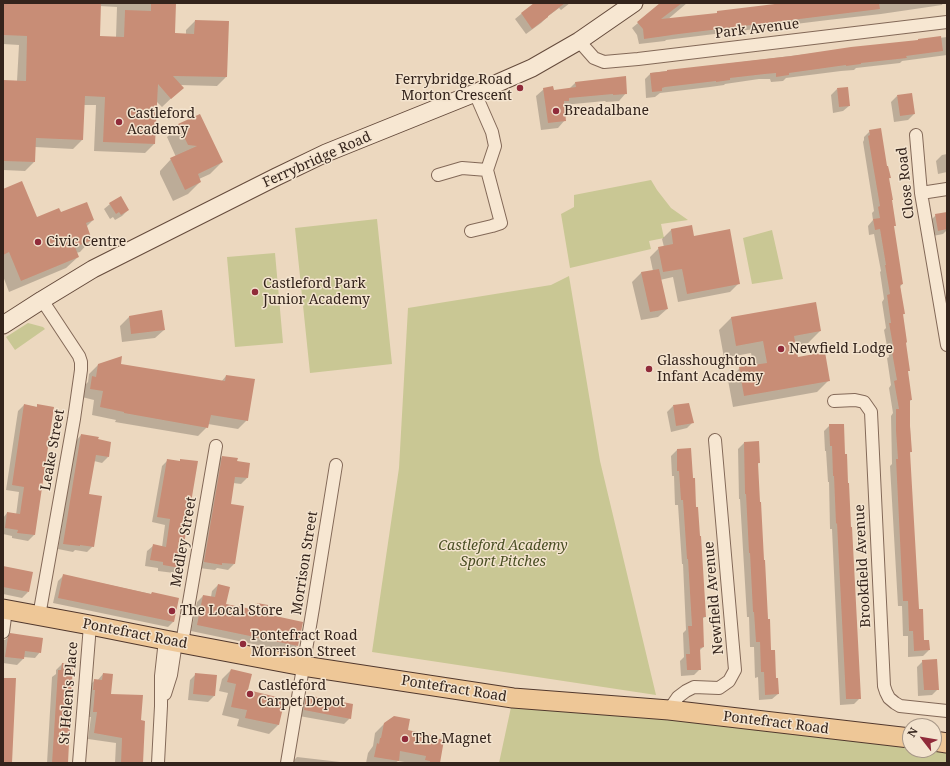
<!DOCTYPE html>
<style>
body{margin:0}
#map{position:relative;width:950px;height:766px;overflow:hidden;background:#ecd8bf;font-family:"Noto Serif",serif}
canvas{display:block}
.frame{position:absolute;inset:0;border:4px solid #34241c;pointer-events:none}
.north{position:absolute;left:902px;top:718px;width:40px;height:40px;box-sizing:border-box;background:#f3e3ce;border:1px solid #a79787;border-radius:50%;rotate:301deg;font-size:11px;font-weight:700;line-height:16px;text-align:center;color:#34241c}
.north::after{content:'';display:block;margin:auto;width:14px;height:18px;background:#902b3a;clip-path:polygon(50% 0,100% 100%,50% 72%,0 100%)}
</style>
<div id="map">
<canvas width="950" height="766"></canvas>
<div class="frame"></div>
<div class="north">N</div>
</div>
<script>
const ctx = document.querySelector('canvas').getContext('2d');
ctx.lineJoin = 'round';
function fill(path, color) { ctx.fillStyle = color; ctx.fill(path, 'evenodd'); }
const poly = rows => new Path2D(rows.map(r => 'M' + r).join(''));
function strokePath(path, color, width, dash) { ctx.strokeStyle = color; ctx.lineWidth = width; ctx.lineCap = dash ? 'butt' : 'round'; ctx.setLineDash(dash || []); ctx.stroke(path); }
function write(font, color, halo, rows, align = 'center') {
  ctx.font = font + ' "Noto Serif",serif'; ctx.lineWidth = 3; ctx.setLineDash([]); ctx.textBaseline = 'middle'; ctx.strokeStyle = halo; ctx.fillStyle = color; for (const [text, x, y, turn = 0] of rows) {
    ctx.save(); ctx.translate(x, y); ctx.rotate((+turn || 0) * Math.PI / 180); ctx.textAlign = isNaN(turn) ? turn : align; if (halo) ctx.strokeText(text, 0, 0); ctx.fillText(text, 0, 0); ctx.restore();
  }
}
const green = poly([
 [651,180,657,190,671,208,688,220,661,224,664,238,649,241,651,249,570,268,561,214,574,207,574,195],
 [377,219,392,364,310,373,295,228],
 [772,230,783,279,752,284,743,238],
 [275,253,283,343,235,347,227,257],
 [569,276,600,461,656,695,372,652,399,468,408,308,551,285],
 [28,323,43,327,45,329,15,350,6,337],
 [513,698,910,738,910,750,934,750,947,743,947,763,499,763]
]);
const shadow = poly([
 [3,3,175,3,174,34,186,34,186,30,195,21,228,22,226,77,217,86,179,85,182,88,162,107,156,101,154,144,145,153,94,151,96,105,84,105,82,140,73,149,35,147,34,162,25,171,3,170,3,81,17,81,19,45,3,44],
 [100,6,117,7,116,37,99,37],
 [536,3,570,3,561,10,559,8,547,17,541,23,526,34,515,19,521,14],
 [662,3,687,3,667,20,716,14,790,3,943,3,942,5,881,14,828,20,666,40,665,41,639,44,637,35,632,28],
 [947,37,947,55,902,61,900,63,856,68,854,70,841,71,786,78,783,81,771,82,770,79,759,79,725,84,724,85,710,87,660,93,655,97,646,98,645,79,651,73],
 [576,82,626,93,619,101,606,102,605,101,563,105,565,120,558,128,541,130,536,96,544,89,553,91,569,89],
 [837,89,849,106,843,111,833,113,831,95],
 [897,96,914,114,908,120,894,122,891,102],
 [179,125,222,162,210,174,199,179,200,182,188,194,173,201,160,174,160,171,172,158,176,157,167,137],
 [870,131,886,167,890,178,888,179,891,201,895,225,893,227,902,284,900,287,904,314,902,315,905,343,909,370,907,373,911,400,909,402,911,452,909,453,918,610,923,641,929,650,923,656,908,657,908,636,903,636,902,606,898,606,890,466,892,464,891,416,893,413,889,388,891,385,887,358,889,357,884,330,886,328,882,302,884,299,880,272,881,271,874,234,869,235,868,226,873,220,872,213,874,211,863,142,864,140,864,137],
 [947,154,947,172,938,174,936,161,942,155],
 [3,190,37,219,60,213,93,220,86,227,91,240,80,252,76,253,78,257,66,268,9,292,3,276],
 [110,204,128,210,122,216,115,220,113,217,110,219,104,209],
 [947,213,947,230,943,234,933,236,930,221,936,215],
 [691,226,693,237,739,283,730,292,678,302,673,277,660,280,667,309,658,317,641,320,632,282,641,273,653,271,650,257,659,248,664,247,662,239,671,230],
 [815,303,820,331,808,343,795,345,797,358,829,380,817,392,733,407,728,380,740,368,754,366,751,353,724,358,719,330,731,318],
 [161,311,164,330,155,338,122,342,120,326,129,317],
 [98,365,119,365,221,382,226,376,247,420,238,429,208,424,207,427,198,436,115,422,116,420,92,415,94,400,82,397,84,386,88,382,89,374],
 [24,405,36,407,38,406,53,408,34,535,28,541,12,538,12,536,3,534,3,518,7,513,16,515,19,492,6,490,18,411],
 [673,406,692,423,687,428,671,432,667,412],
 [830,425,844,455,860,698,854,704,840,705,832,529,830,529,829,482,828,482,826,451,825,451,824,431],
 [81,435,97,440,108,457,102,463,94,461,88,495,93,546,87,552,75,550,73,552,58,549,76,441],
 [744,443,759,463,757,464,763,561,770,651,778,694,772,699,759,700,758,677,755,678,754,647,750,647,749,617,747,617,740,499,739,499,738,449],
 [690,449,705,617,702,619,703,647,699,651,700,669,694,675,681,676,680,661,684,657,683,633,686,630,683,564,682,564,678,505,675,505,674,476,672,476,671,456,677,450],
 [222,457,236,462,247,478,241,484,233,483,230,505,234,564,228,570,217,568,215,570,199,568,216,463],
 [168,460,179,462,181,460,180,567,174,573,158,571,158,568,145,566,147,551,153,546,162,547,165,525,152,522,162,466],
 [3,567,28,592,22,598,3,594],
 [64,575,151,594,174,621,168,627,53,603,58,581],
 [218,585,225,605,252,610,258,604,265,615,297,646,291,652,191,631,197,602,203,596,211,597,212,591],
 [11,634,40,652,35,658,23,657,23,659,17,665,3,663,3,640,5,640],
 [923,661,938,689,932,695,918,696,917,667],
 [62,664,67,763,47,763,52,677,56,674,56,670],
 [231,670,247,691,283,699,278,725,269,734,237,726,239,719,222,715,228,693,219,691,222,679],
 [103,674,110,695,140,721,141,763,115,763,116,743,88,739,91,717,88,717,89,686,95,680,97,681],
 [196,674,216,676,214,696,208,702,188,700,190,680],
 [307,697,350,718,344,724,299,716,301,702],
 [384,724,407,731,439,763,411,763,398,761,395,763,366,763,368,753,373,746,375,733],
 [297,757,349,763,291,763]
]);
const building = poly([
 [3,3,101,3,100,36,124,37,125,10,151,11,151,3,176,3,175,33,194,34,195,20,229,21,227,77,173,76,184,88,171,99,158,84,155,144,103,142,105,97,85,96,83,140,36,138,35,162,3,161,3,80,26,81,27,36,3,35],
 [534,3,565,3,548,16,548,17,532,29,521,13],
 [660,3,682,3,661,19,717,13,717,11,783,3,879,3,880,9,671,35,672,35,644,39,643,29,637,22],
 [941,36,943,51,906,56,907,58,861,63,861,64,846,66,846,65,789,73,789,75,776,77,776,73,765,74,730,78,730,80,716,82,716,81,665,87,662,88,662,91,652,92,650,73,667,71,667,70,791,56,851,47,918,40,918,39],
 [626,76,627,94,613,95,613,94,569,98,569,101,564,101,566,121,548,123,543,88,553,86,554,90,576,87,575,82],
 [848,87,850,106,839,107,837,88],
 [912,93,915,114,900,116,897,95],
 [200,114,223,162,198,174,201,182,185,190,170,158,197,146,188,145,178,124],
 [881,128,887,166,888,166,891,178,889,178,893,200,892,200,896,226,894,226,903,284,900,285,905,314,903,314,907,342,906,343,910,371,908,371,912,400,910,400,910,426,912,452,910,452,919,609,923,609,924,640,929,640,930,650,914,651,913,631,909,631,908,601,903,601,896,459,898,459,896,431,896,409,899,409,894,381,897,380,892,352,894,351,889,323,891,323,887,295,890,294,885,265,886,265,880,229,875,230,873,219,880,218,878,207,880,206,868,136,870,135,869,130],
 [22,181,37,217,59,208,61,212,87,202,94,220,86,223,92,240,75,247,79,257,21,281,9,252,3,255,3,189],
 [121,196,129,210,121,215,119,212,116,214,109,203],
 [947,212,947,229,938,231,935,214],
 [692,225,694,236,730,229,740,284,687,294,682,269,663,272,658,247,673,244,671,229],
 [659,269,668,309,650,312,641,272],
 [816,302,821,331,794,336,798,357,825,352,830,381,744,396,739,367,767,363,763,341,736,346,731,317],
 [162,310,165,330,131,334,129,316],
 [122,356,121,364,225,381,226,375,255,379,248,421,211,415,208,428,124,413,124,412,100,407,103,391,90,389,92,376,96,377,98,364],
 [689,403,694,423,676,426,673,405],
 [24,404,37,407,37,404,54,407,35,535,17,533,18,530,5,528,7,512,20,514,22,500,24,487,12,485],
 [829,424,844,424,845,454,847,454,848,483,849,483,851,527,852,527,861,699,846,699,837,523,836,524,834,476,833,476,832,446,830,446],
 [81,434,99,437,98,439,111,442,109,457,96,455,94,466,89,494,102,496,94,547,80,545,80,546,63,544],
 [759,441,760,463,758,463,760,502,761,502,764,560,765,560,768,619,770,619,771,650,775,650,776,678,778,678,779,694,765,695,764,672,761,672,760,642,756,642,754,612,753,612,750,553,749,553,746,494,745,494,744,442],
 [691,448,693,478,695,478,696,507,698,507,700,536,701,536,706,617,703,617,704,647,700,648,701,670,687,670,686,654,690,654,688,626,692,626,688,559,687,559,683,500,681,500,679,471,677,471,677,449],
 [222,456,238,458,237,461,250,463,248,478,235,477,231,504,244,506,235,564,222,563,222,565,204,562],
 [167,459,180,461,180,459,198,461,180,568,163,565,163,562,150,560,153,544,166,547,170,519,157,517],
 [3,566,33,572,29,592,3,587],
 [63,574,151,594,152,592,179,598,174,622,58,598],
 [218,584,230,587,226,604,256,610,257,603,268,605,266,614,303,622,298,646,197,625,203,595,215,597],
 [10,633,43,638,41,653,25,651,24,659,5,657,8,637],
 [937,659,939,690,924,690,922,660],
 [62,663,73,664,68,763,52,763,58,670,61,670],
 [231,669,252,674,248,690,285,699,279,725,245,718,247,710,231,707,236,684,227,682],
 [103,673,113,674,111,694,143,695,141,720,145,721,143,763,121,763,122,738,94,733,97,712,93,712,95,690,93,690,94,679,102,680],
 [195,673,217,675,215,696,193,694],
 [3,678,16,678,12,763,3,763],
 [306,695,353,704,351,719,304,710],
 [394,716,410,719,408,730,431,735,431,737,444,740,440,763,430,763,430,761,425,760,426,756,400,751,399,761,374,757,377,743,379,744,380,738,381,738,384,723]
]);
const street = poly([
 [579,41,594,58,604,62,638,59,947,22],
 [916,135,921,193,947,345],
 [438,175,462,168,487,170],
 [921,193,947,189],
 [471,231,492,226,501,223,487,170,495,146,492,132,475,93],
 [834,401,855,400,864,402,871,412,884,686,886,692,889,698,895,703,900,706,947,711],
 [39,616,74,419,81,370,81,362,79,356,42,300],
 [3,632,6,610],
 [182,643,216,446],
 [165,694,171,675,176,642],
 [669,710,678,697,686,691,694,687,719,688,729,681,735,670,715,440],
 [79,763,90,625],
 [158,763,161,706,161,676,165,640],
 [287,763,313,608,336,465]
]);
const secondary = poly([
 [3,325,42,300,93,269,276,177,326,153,475,93,532,68,579,41,634,3]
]);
const primary = poly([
 [3,609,90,625,165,640,303,666,513,698,669,710,910,738],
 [934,741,947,743]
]);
const markers = [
 [520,88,4,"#902b3a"],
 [556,111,4,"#902b3a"],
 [119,122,4,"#902b3a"],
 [38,242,4,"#902b3a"],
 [255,292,4,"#902b3a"],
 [781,349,4,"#902b3a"],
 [649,369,4,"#902b3a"],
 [172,611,4,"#902b3a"],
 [243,644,4,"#902b3a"],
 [250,694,4,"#902b3a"],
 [405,739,4,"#902b3a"]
];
const streetNames = [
 ["Park Avenue",757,29,-7],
 ["Ferrybridge Road",317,160,-24],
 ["Close Road",906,183,-96],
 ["Leake Street",53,450,-80],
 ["Medley Street",184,542,-80],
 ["Morrison Street",305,563,-81],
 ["Brookfield Avenue",863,566,-93],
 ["Newfield Avenue",714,598,-95],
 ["Pontefract Road",135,634,11],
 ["Pontefract Road",454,689,9],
 ["St Helen's Place",69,693,-85],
 ["Pontefract Road",776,723,7]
];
const poiNames = [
 ["Ferrybridge Road",512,80,"right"],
 ["Morton Crescent",512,96,"right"],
 ["Breadalbane",564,111],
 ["Castleford",127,114],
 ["Academy",127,130],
 ["Civic Centre",46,242],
 ["Castleford Park",263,284],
 ["Junior Academy",263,300],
 ["Newfield Lodge",789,349],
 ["Glasshoughton",657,361],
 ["Infant Academy",657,377],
 ["The Local Store",180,611],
 ["Pontefract Road",251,636],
 ["Morrison Street",251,652],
 ["Castleford",258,686],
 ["Carpet Depot",258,702],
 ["The Magnet",413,739]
];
const parkNames = [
 ["Castleford Academy",503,546],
 ["Sport Pitches",503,562]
];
fill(green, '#c9c794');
fill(shadow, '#0003');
fill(building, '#c88d76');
strokePath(street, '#836958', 14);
strokePath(secondary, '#654b3c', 19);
strokePath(primary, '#51382d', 21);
strokePath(street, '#f7e7d2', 12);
strokePath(secondary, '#f7e7d2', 17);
strokePath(primary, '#eec797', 19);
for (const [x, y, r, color] of markers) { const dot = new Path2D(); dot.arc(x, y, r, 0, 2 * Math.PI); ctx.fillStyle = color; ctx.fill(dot); strokePath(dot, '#f3e3ce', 1.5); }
write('14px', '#34241c', '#f3e3ce', streetNames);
write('14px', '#34241c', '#f3e3ce', poiNames, 'left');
write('italic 14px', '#4a4f24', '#f3e3ce', parkNames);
</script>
